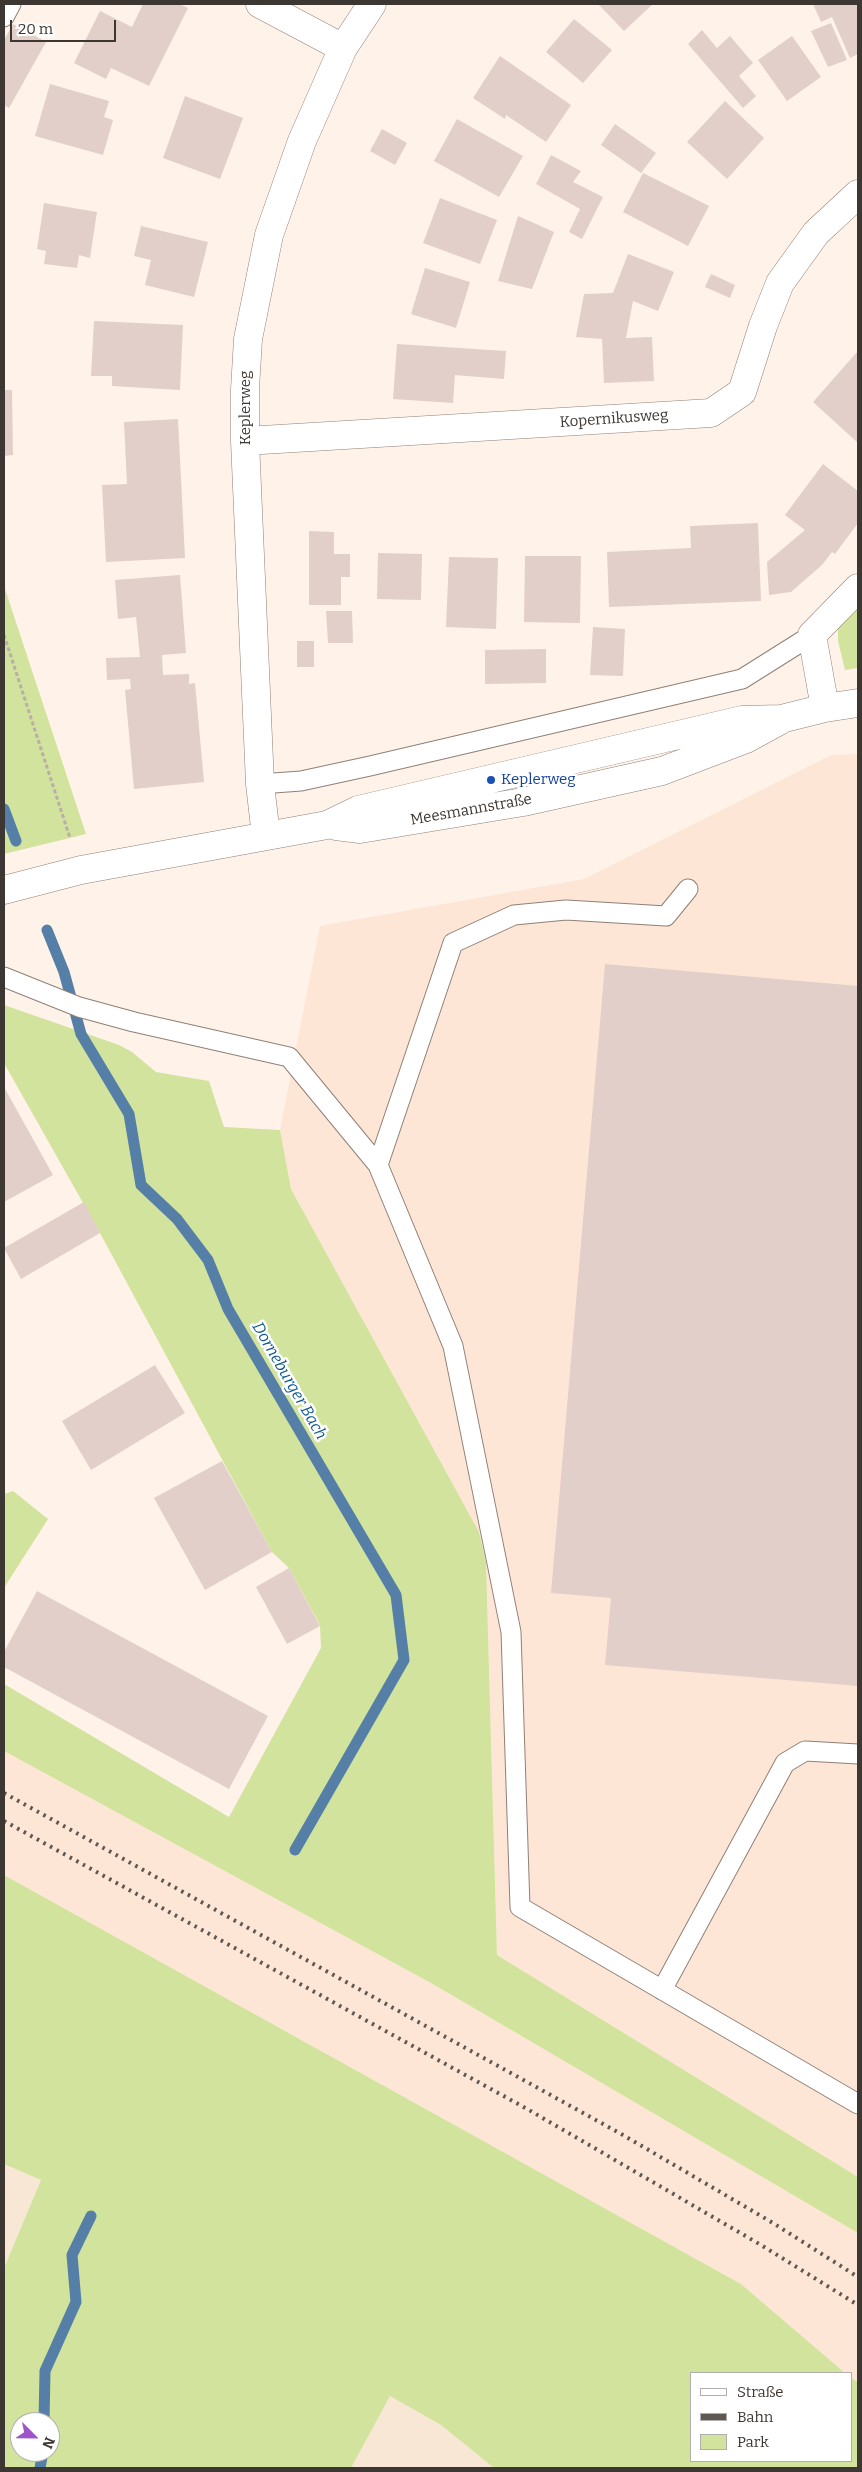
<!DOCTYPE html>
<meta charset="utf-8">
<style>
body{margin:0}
#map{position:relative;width:862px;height:2472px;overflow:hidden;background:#fff2e9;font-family:Bitter,serif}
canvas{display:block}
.frame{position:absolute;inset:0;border:5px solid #3d3733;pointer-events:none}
.legend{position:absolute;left:690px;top:2372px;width:162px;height:90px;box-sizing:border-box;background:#fff;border:1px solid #b1afad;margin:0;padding:6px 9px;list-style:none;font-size:15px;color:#3d3733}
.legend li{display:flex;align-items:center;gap:10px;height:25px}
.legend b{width:25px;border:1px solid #b1afad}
.north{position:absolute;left:10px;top:2412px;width:50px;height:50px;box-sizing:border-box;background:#fff;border:1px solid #b1afad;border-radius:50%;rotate:113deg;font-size:14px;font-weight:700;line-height:20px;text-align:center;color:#3d3733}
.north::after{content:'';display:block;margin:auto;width:18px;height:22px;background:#9f55c8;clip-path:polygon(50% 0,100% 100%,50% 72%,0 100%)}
.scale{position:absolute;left:10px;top:20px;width:106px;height:22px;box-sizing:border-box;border:2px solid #3d3733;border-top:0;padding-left:6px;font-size:15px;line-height:18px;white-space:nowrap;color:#3d3733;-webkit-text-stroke:4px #fff;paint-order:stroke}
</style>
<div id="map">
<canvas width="862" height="2472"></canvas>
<div class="frame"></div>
<ul class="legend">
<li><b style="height:6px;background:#fff"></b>Straße</li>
<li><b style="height:6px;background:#5e5752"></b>Bahn</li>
<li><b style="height:14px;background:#d1e39d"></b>Park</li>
</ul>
<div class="north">N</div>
<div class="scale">20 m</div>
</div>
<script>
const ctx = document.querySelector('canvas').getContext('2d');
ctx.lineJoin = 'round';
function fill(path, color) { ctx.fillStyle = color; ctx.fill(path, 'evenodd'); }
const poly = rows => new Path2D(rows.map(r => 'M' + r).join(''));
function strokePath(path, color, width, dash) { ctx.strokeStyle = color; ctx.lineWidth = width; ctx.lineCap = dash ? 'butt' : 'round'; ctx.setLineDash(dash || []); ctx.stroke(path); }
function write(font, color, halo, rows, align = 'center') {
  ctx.font = font + ' Bitter,serif'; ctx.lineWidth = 5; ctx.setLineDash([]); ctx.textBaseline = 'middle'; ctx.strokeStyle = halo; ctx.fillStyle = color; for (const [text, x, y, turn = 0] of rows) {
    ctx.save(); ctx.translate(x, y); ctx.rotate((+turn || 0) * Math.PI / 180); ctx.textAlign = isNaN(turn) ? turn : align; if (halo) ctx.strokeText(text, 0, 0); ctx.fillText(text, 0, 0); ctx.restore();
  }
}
const commercial = poly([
 [4,2164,41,2180,4,2268],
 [390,2396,441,2425,494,2468,351,2468]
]);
const built = poly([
 [858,754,858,2177,497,1955,486,1562,479,1532,291,1189,280,1130,320,926,584,879,831,755],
 [4,1751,431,1983,858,2233,858,2382,851,2378,851,2373,845,2373,741,2284,4,1875]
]);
const green = poly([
 [4,586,86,834,4,854],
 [858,601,858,668,845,670,838,641,838,626],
 [4,1005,119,1045,132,1052,156,1072,209,1081,224,1127,280,1130,291,1189,479,1532,486,1562,497,1955,858,2177,858,2233,431,1983,4,1751,4,1684,229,1817,321,1648,320,1625,289,1568,272,1552,100,1233,4,1063],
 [13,1491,48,1519,4,1588,4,1494],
 [4,1875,741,2284,845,2373,691,2373,691,2461,851,2461,851,2378,858,2382,858,2468,494,2468,441,2425,390,2396,351,2468,4,2468,4,2268,41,2180,4,2164],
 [20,2422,50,2422,50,2452,20,2452]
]);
const stream = poly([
 [4,809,16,841],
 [47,930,64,972,81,1034,129,1114,141,1185,177,1219,208,1260,228,1309,396,1595,404,1660,295,1850],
 [44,2422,45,2371,76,2302,72,2255,91,2216],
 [40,2468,43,2452]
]);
const building = poly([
 [143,4,179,4,188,8,149,86,111,68,106,79,74,63,100,11,132,27],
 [598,4,653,4,624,31],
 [813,4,858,4,858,54,850,58,832,17,821,22],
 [574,19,612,50,583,83,546,52],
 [831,23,847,60,828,67,811,31],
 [13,24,46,42,9,108,4,105,4,40],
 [702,30,717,48,730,36,753,63,739,76,756,96,743,108,688,44],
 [792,36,821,77,787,101,758,60],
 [500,56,571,105,546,142,506,115,505,119,473,98],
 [50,84,109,101,104,117,113,120,103,155,35,136],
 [185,96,243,118,220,179,163,158],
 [725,101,764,138,727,179,687,142],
 [457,119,523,156,499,197,434,161],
 [615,124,656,153,641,173,601,145],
 [382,129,407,143,395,165,370,151],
 [551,155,581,171,573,182,603,197,582,239,569,232,580,209,536,184],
 [643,173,709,206,688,246,623,212],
 [440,198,497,220,480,264,423,243],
 [44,203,97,212,90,258,79,255,77,268,44,264,46,251,37,249],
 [518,216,554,232,532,289,498,281],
 [141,226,208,242,194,297,145,285,151,260,134,256],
 [628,254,674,272,658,311,633,301,626,338,652,337,654,381,604,383,602,339,576,337,584,294,613,293],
 [425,268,470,282,456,328,411,314],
 [711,274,735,285,730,298,705,287],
 [94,321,183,325,180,390,112,386,112,376,91,376],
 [397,344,506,351,504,379,455,375,453,403,393,399],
 [858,351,858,443,813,402],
 [4,390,12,390,13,455,4,456],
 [178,419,185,558,106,562,102,485,127,484,124,422],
 [823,464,858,491,858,523,835,554,832,552,822,565,791,592,769,595,767,562,805,530,785,515],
 [758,523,761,601,609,607,607,552,691,548,690,526],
 [309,531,334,532,334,554,350,554,350,577,341,577,341,605,309,605],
 [378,553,422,554,421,600,377,599],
 [525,556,581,556,580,623,524,622],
 [449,557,498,558,496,629,446,627],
 [180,575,186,653,162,655,163,675,189,674,189,684,195,683,204,782,134,789,125,690,131,689,130,679,107,680,106,658,140,657,136,617,118,619,115,580],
 [326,611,352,611,353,643,328,643],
 [593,627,625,629,623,676,590,675],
 [297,641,314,641,314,667,297,667],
 [546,649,546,683,485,684,485,650],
 [605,964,858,986,858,1686,605,1665,611,1598,551,1593],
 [4,1087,53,1175,4,1202],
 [84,1202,100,1233,21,1279,4,1248],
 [155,1365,185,1413,91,1470,62,1421],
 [222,1461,272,1552,205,1590,154,1498],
 [289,1568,320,1626,287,1644,256,1587],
 [37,1591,268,1716,229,1789,4,1667,4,1652]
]);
const path = poly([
 [4,635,70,838]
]);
const lane = poly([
 [4,17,11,4],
 [260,784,301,781,370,766,742,679,812,635],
 [4,977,79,1007,134,1022,289,1057,378,1165,453,1346,511,1632,520,1907,858,2104],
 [378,1165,453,943,514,915,566,910,666,916,688,889],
 [662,1990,785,1763,805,1751,858,1754]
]);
const street = poly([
 [260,4,343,48],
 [245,441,711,413,742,392,763,326,780,283,816,233,858,194],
 [825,708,812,635,858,588],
 [336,826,360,829,523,802,662,771,746,739,779,721],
 [266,836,260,784,245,441,245,389,248,339,269,235,302,141,343,48,372,4],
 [4,890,81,870,327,825,358,810,742,720,781,719,825,708,858,703]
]);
const rail = poly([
 [4,1793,623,2135,773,2223,858,2277],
 [4,1821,529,2110,761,2245,858,2305]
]);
const markers = [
 [491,780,5,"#1a4fb4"]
];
const streetNames = [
 ["Keplerweg",246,408,-90],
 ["Kopernikusweg",614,419,-4],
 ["Meesmannstraße",471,810,-10]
];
const transitNames = [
 ["Keplerweg",501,780]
];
const waterNames = [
 ["Dorneburger Bach",289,1381,60]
];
fill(commercial, '#f9e7d6');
fill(built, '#fee6d7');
fill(green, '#d1e39d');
strokePath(stream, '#557fa7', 11);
fill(building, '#e2cfc9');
strokePath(lane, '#8f8076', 21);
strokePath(street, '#8f8076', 29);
strokePath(path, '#b9afa8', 3, [4, 2.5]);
strokePath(lane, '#fff', 19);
strokePath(street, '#fff', 28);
strokePath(rail, '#5e5752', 4, [2.5, 5]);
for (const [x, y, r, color] of markers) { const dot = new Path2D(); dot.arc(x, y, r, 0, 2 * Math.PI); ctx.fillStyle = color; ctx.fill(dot); strokePath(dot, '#fff', 2); }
write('15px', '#3d3733', '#fff', streetNames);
write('15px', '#164399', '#fff', transitNames, 'left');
write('italic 16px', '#10578e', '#fff', waterNames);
</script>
